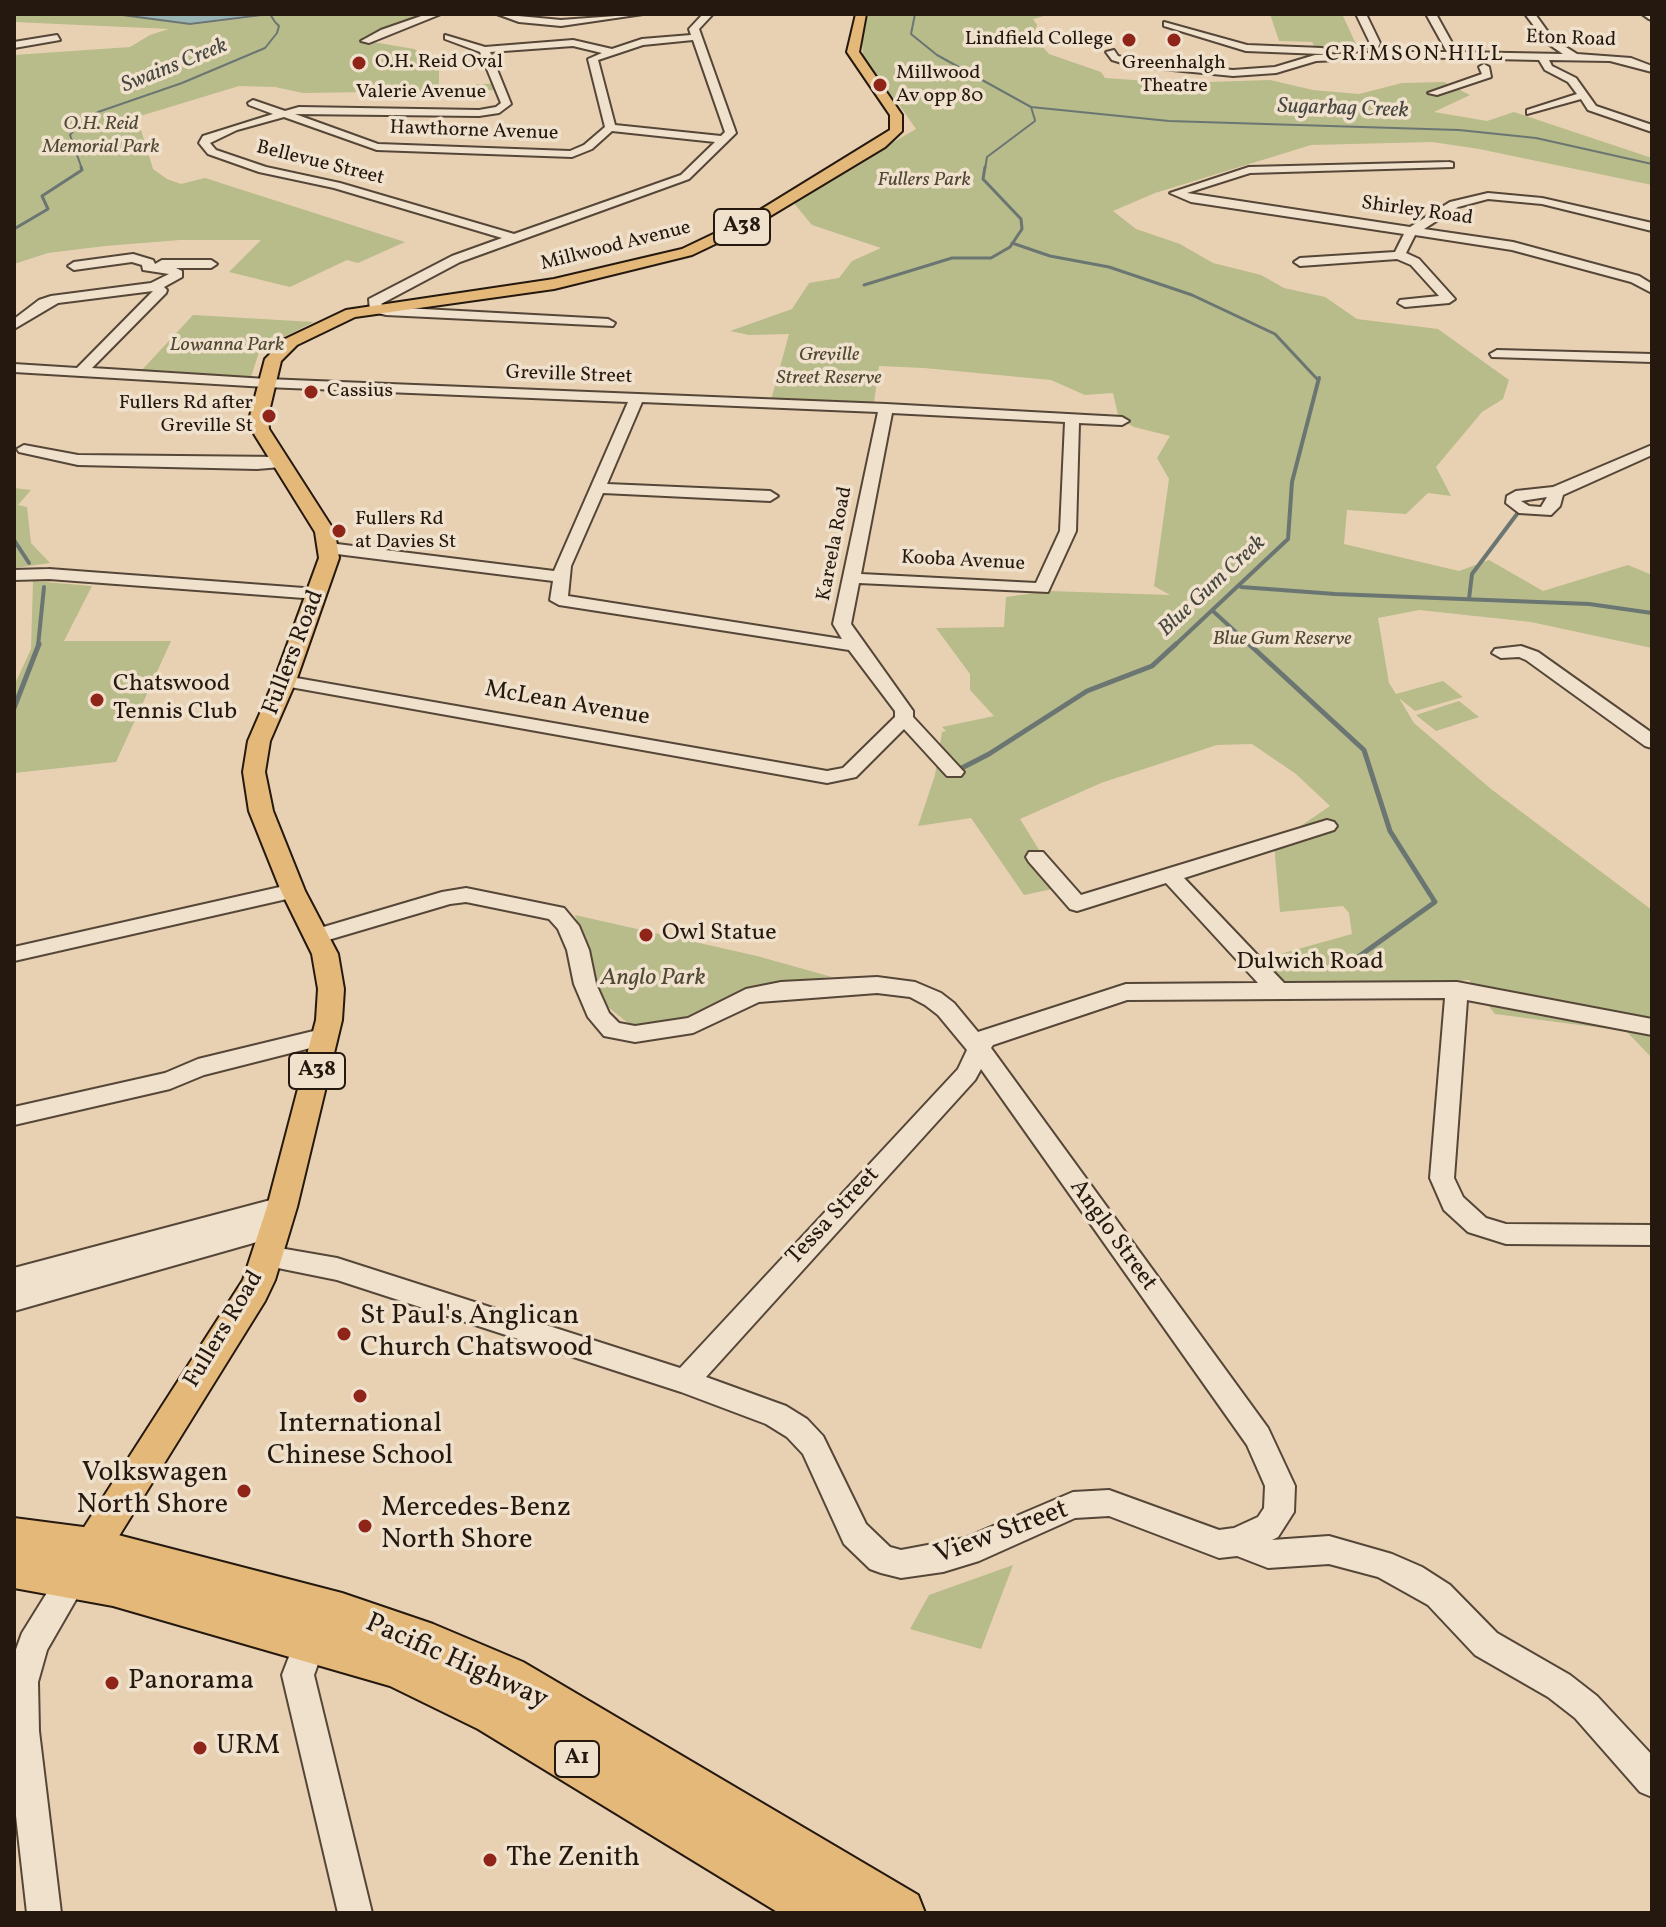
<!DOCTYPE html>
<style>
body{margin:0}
#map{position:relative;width:1666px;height:1927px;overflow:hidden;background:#e8d1b2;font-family:Vollkorn,serif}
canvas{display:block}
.frame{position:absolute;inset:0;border:16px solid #24180f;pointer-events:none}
</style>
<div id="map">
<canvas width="1666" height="1927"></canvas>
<div class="frame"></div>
</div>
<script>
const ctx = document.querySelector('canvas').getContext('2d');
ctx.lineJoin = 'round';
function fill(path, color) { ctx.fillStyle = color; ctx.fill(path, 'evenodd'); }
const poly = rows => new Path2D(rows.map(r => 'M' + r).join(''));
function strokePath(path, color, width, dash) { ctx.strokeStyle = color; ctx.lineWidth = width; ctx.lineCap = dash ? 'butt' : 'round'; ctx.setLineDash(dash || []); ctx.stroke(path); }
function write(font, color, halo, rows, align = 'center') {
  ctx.font = font + ' Vollkorn,serif'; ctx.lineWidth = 7; ctx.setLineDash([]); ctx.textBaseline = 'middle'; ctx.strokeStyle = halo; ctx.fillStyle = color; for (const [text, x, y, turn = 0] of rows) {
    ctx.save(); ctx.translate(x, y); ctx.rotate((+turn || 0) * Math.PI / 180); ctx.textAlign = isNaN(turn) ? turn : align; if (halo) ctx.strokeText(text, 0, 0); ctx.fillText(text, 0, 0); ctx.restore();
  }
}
const green = poly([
 [14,14,115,14,191,25,278,14,436,14,367,41,414,49,439,63,439,87,499,83,501,90,303,93,275,87,239,86,137,117,153,169,167,179,181,184,205,178,405,242,358,263,347,260,290,287,229,272,261,240,180,240,105,246,48,253,14,264,14,55,130,47,150,35,169,29,14,22],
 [868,14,1051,14,1033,19,1037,25,1033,36,1049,54,1101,72,1105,78,1177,83,1270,80,1313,90,1359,94,1402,83,1444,82,1470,95,1434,112,1487,121,1514,112,1652,158,1652,185,1479,149,1432,142,1311,145,1155,193,1113,211,1136,229,1180,244,1213,263,1261,275,1284,288,1325,297,1357,319,1438,329,1509,380,1503,399,1482,412,1436,467,1451,496,1428,493,1406,514,1347,510,1344,544,1459,571,1489,560,1543,591,1628,565,1652,575,1652,648,1531,622,1419,610,1378,618,1389,683,1396,694,1443,681,1463,697,1415,711,1399,698,1414,723,1491,789,1652,910,1652,1058,1626,1031,1495,1014,1469,980,1279,994,1269,957,1352,934,1349,913,1343,906,1280,912,1274,844,1330,806,1296,774,1252,744,1217,745,1101,783,1020,819,1062,887,1024,895,971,818,918,826,935,775,942,732,946,731,942,727,994,716,970,690,970,674,936,628,1004,627,1006,597,1049,591,1170,595,1154,586,1169,479,1157,458,1170,436,1134,427,1119,419,1113,393,1085,395,1051,380,924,368,879,366,874,403,771,400,789,334,749,335,730,331,792,309,809,283,839,278,852,261,881,248,812,225,792,201,916,129,898,103,873,75,863,55,861,30],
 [1270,14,1342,14,1356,44,1315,47,1312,42,1279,41],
 [193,315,314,322,260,349,251,377,141,371],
 [14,488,31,490,18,505,27,507,31,543,50,563,14,568],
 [33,581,92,586,64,641,171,641,116,762,14,773,14,686,31,649],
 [1459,701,1479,717,1436,731,1416,715],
 [575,915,757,956,832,977,783,981,706,1014,665,1026,633,1027,608,1007,602,996],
 [1013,1565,981,1649,910,1629,929,1595]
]);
const water = poly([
 [115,14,270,14,190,24,115,14]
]);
const streamFar3 = poly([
 [270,14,275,22],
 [915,14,911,34,937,55,1031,107,1035,120],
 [1031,107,1169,121,1459,130,1536,138,1652,164],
 [82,169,70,135,80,123,98,112,182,83,265,48,277,33,279,26,276,23],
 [985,169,987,157,1035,121]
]);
const streamFar2 = poly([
 [14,229,48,209,42,196,82,170,81,167],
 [1012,243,1050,256,1109,267,1192,295,1275,334,1318,380],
 [864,285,952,258,991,258,1010,247,1022,229,1021,219,983,179,985,167]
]);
const streamFar1 = poly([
 [14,540,29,563],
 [1241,587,1335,594,1589,604,1652,613],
 [1469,599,1472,574,1520,510],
 [1214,612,1251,646],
 [38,646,44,587],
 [1174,646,1288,539,1292,482,1319,378]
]);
const stream = poly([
 [1249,644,1364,750,1390,831,1435,902,1344,967],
 [14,708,39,644],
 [956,771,989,754,1087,691,1152,666,1176,644]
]);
const minor = poly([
 [427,14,441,14,369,43,361,41,381,30,427,14],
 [497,14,561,20,643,14,561,26,519,22,497,14],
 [703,14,713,14,699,29,736,133,689,179,460,262,381,304,386,307,608,319,615,323,613,326,386,315,370,311,369,299,452,256,502,238,334,188,259,172,208,154,199,143,203,136,273,114,249,105,248,103,253,100,285,111,299,107,479,110,496,107,501,103,480,52,445,39,445,35,485,47,573,40,612,49,642,39,691,35,689,29,703,14],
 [693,40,725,132,721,136,615,125,598,60,643,45,693,40],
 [573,46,602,53,588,59,605,127,584,145,570,151,378,144,295,114,479,116,499,113,511,104,490,52,573,46],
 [284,117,377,150,572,157,592,149,612,131,715,142,681,175,514,234,340,183,266,167,216,150,210,143,237,130,284,117],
 [1356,14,1366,14,1380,43,1377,49,1381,52,1447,52,1426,14,1436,14,1457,52,1563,54,1547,43,1525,14,1535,14,1553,39,1577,54,1631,58,1652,66,1652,72,1610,61,1549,60,1552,66,1576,78,1596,106,1652,125,1652,132,1588,110,1581,99,1527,114,1527,110,1577,94,1568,82,1545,70,1539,60,1404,57,1316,61,1276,73,1233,76,1132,66,1112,60,1106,52,1114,50,1118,56,1133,60,1233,70,1275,67,1315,55,1369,53,1367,50,1370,43,1356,14],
 [1642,14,1652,14,1652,20,1649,19,1642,14],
 [1164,22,1247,45,1322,48,1327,51,1322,54,1246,51,1164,26,1164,22],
 [57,35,60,40,14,48,14,42,57,35],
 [1484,64,1489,67,1491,77,1437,95,1428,93,1482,74,1479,67,1484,64],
 [1449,162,1453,163,1453,167,1250,173,1187,193,1410,227,1450,202,1488,193,1542,198,1652,223,1652,231,1542,204,1488,199,1458,207,1424,229,1513,242,1639,276,1652,284,1652,293,1631,282,1512,250,1415,235,1406,253,1419,259,1455,299,1449,303,1405,307,1398,303,1400,300,1439,296,1411,265,1397,259,1300,266,1294,262,1300,258,1395,252,1404,234,1191,202,1170,193,1249,167,1449,162],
 [133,254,153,260,155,264,162,260,211,260,217,264,211,268,176,268,182,271,182,277,164,287,167,290,166,293,92,368,266,379,886,404,1122,417,1129,421,1122,425,1079,423,1076,531,1048,592,859,583,851,624,913,711,913,717,964,772,961,776,947,776,904,729,856,777,827,783,279,685,276,681,279,677,285,676,827,771,843,768,895,717,895,711,849,650,559,605,550,600,553,581,329,553,321,548,329,543,554,571,628,402,266,387,14,372,14,364,77,368,153,291,58,303,14,329,14,319,39,300,51,296,151,283,169,274,143,270,142,265,132,262,74,270,68,266,74,262,133,254],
 [642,402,878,412,833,624,842,639,568,596,571,566,603,493,770,501,778,496,770,491,607,484,642,402],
 [892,413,1065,422,1060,531,1036,583,861,574,892,413],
 [1497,350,1652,354,1652,362,1492,357,1490,354,1497,350],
 [24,445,78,455,281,457,289,462,281,467,257,469,78,465,19,452,17,449,24,445],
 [1652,445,1652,455,1563,495,1560,506,1551,515,1519,513,1506,503,1507,496,1516,491,1553,487,1652,445],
 [1547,497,1541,507,1529,506,1521,501,1547,497],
 [49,569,317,589,325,594,317,599,49,579,14,580,14,570,49,569],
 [1521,646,1538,652,1652,733,1652,748,1645,746,1526,660,1519,657,1501,658,1492,653,1495,649,1521,646],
 [1327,820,1334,822,1337,826,1334,830,1184,878,1284,983,1457,982,1652,1019,1652,1035,1467,1000,1454,1178,1463,1197,1486,1218,1506,1224,1652,1225,1652,1245,1506,1244,1468,1232,1444,1210,1430,1178,1445,998,1127,1000,993,1045,991,1048,1268,1428,1295,1486,1294,1512,1278,1537,1272,1540,1329,1536,1392,1554,1422,1567,1450,1585,1497,1633,1570,1675,1597,1696,1652,1755,1652,1797,1640,1792,1575,1718,1548,1697,1475,1655,1428,1605,1378,1577,1329,1564,1268,1568,1237,1556,1219,1558,1109,1516,1075,1518,979,1561,943,1572,901,1578,881,1573,870,1569,844,1544,803,1454,787,1437,766,1424,681,1392,337,1280,268,1266,259,1263,255,1256,259,1249,268,1246,337,1258,680,1368,958,1069,967,1050,938,1015,925,1005,910,997,877,993,759,1002,693,1033,635,1042,604,1036,588,1017,574,984,567,950,558,929,549,919,466,902,450,904,318,943,310,941,307,936,310,931,442,892,466,888,564,908,579,926,589,950,596,984,609,1013,619,1023,635,1026,688,1018,746,989,781,982,877,977,915,982,941,993,954,1003,978,1032,1126,984,1258,983,1166,883,1077,911,1070,909,1029,862,1026,857,1029,852,1043,852,1081,895,1327,820],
 [981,1069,1247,1445,1265,1486,1264,1508,1258,1517,1234,1528,1219,1530,1109,1490,1073,1492,965,1538,901,1550,890,1547,866,1524,823,1436,807,1419,786,1406,706,1377,975,1080,981,1069],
 [293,884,300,886,304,891,300,896,14,961,14,947,293,884],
 [326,1028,334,1030,337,1036,334,1042,204,1075,170,1089,14,1125,14,1107,165,1073,198,1059,326,1028],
 [282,1197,291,1200,295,1207,291,1214,279,1218,285,1220,289,1227,285,1234,14,1311,14,1268,282,1197],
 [74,1563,85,1567,89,1577,47,1650,38,1682,39,1731,61,1913,27,1913,14,1798,14,1655,22,1633,63,1567,74,1563],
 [311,1624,322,1628,327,1639,314,1675,372,1913,338,1913,282,1675,300,1628,311,1624]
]);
const major = poly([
 [856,14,866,14,859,52,902,115,902,131,885,147,757,224,692,255,554,289,355,317,297,345,281,361,268,416,269,429,335,532,339,558,296,681,270,741,265,772,273,811,305,891,338,954,344,989,342,1020,297,1207,275,1280,265,1301,96,1573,83,1578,70,1573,65,1561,70,1549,243,1280,267,1207,316,1020,318,989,312,954,281,891,249,811,243,772,248,741,274,681,319,558,315,532,251,429,250,416,265,359,285,339,346,310,554,279,682,249,747,218,890,130,890,115,847,52,856,14]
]);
const highway = poly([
 [14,1518,91,1528,342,1593,433,1624,523,1662,918,1895,925,1913,779,1913,478,1729,390,1686,113,1606,14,1588,14,1518]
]);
const markers = [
 [1129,40,8,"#8f2418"],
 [1174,40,8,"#8f2418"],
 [359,63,8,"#8f2418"],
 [880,85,8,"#8f2418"],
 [311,392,8,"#8f2418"],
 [269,416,8,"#8f2418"],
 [339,531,8,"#8f2418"],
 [97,700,8,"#8f2418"],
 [646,935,8,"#8f2418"],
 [344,1334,8,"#8f2418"],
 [360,1396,8,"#8f2418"],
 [244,1491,8,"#8f2418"],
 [365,1526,8,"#8f2418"],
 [112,1683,8,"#8f2418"],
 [200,1748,8,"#8f2418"],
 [490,1860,8,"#8f2418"]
];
const farPoinames = [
 ["Lindfield College",1113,40,"right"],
 ["O.H. Reid Oval",375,63],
 ["Greenhalgh",1174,64,"center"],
 ["Theatre",1174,87,"center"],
 ["Millwood",896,74],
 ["Av opp 80",896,97],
 ["Cassius",327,392],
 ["Fullers Rd after",253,404,"right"],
 ["Greville St",253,427,"right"],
 ["Fullers Rd",355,520],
 ["at Davies St",355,543]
];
const farStreetnames = [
 ["Eton Road",1571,40,2],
 ["Valerie Avenue",421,93],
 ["Hawthorne Avenue",474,132,2],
 ["Bellevue Street",320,164,14],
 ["Shirley Road",1417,212,8],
 ["Millwood Avenue",616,247,-14],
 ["Greville Street",569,376,2],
 ["Kareela Road",836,544,-79],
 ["Kooba Avenue",963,562,3]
];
const farParknames = [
 ["O.H. Reid",101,125],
 ["Memorial Park",101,148],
 ["Fullers Park",924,181],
 ["Lowanna Park",227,346],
 ["Greville",829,356],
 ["Street Reserve",829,379],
 ["Blue Gum Reserve",1282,640]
];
const farNeighbourhoodnames = [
 ["CRIMSON HILL",1415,56]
];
const farWaternames = [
 ["Swains Creek",175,67,-22],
 ["Sugarbag Creek",1343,110,2],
 ["Blue Gum Creek",1213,587,-43]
];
const shields = [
 [742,227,56],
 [317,1071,56],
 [577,1759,44]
];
const shieldNames = [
 ["A38",742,227],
 ["A38",317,1071],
 ["A1",577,1759]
];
const streetNames = [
 ["Fullers Road",295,653,-69],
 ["McLean Avenue",567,705,10],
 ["Dulwich Road",1310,964],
 ["Tessa Street",834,1217,-47],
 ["Anglo Street",1112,1236,54],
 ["Fullers Road",225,1330,-59]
];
const poiNames = [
 ["Chatswood",113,686],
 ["Tennis Club",113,714],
 ["Owl Statue",662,935]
];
const parkNames = [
 ["Anglo Park",653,980]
];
const nearPoinames = [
 ["St Paul's Anglican",360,1318],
 ["Church Chatswood",360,1350],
 ["International",360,1426,"center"],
 ["Chinese School",360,1458,"center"],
 ["Volkswagen",228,1475,"right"],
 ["North Shore",228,1507,"right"],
 ["Mercedes-Benz",381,1510],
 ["North Shore",381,1542],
 ["Panorama",128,1683],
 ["URM",216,1748],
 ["The Zenith",506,1860]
];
const nearStreetnames = [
 ["View Street",1002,1534,-20],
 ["Pacific Highway",456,1663,24]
];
fill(green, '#b8bb8a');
fill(water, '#9ab5b6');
strokePath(water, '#6b7673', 2);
strokePath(streamFar3, '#6b7673', 2);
strokePath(streamFar2, '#6b7673', 3);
strokePath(streamFar1, '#6b7673', 4);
strokePath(stream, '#6b7673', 5);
strokePath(minor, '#554638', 4);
strokePath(major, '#24180f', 4);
strokePath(highway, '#24180f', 4);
fill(minor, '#f0e1cd');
fill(major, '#e4b879');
fill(highway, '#e4b879');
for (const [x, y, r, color] of markers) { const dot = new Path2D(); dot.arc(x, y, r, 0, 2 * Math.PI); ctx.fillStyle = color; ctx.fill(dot); strokePath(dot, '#f0e1cd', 3); }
write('20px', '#24180f', '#f0e1cd', farPoinames, 'left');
write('20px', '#24180f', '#f0e1cd', farStreetnames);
write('italic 20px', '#504934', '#f0e1cd', farParknames);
ctx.letterSpacing = '2px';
write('22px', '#24180f', '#f0e1cd', farNeighbourhoodnames);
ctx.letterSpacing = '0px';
write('italic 22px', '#474741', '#f0e1cd', farWaternames);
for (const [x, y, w] of shields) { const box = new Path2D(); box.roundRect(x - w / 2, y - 18, w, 36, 6); ctx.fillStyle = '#f0e1cd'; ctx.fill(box); strokePath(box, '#24180f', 2); }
write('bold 22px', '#24180f', null, shieldNames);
write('24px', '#24180f', '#f0e1cd', streetNames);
write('24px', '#24180f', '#f0e1cd', poiNames, 'left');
write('italic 24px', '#504934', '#f0e1cd', parkNames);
write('28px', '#24180f', '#f0e1cd', nearPoinames, 'left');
write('28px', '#24180f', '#f0e1cd', nearStreetnames);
</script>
